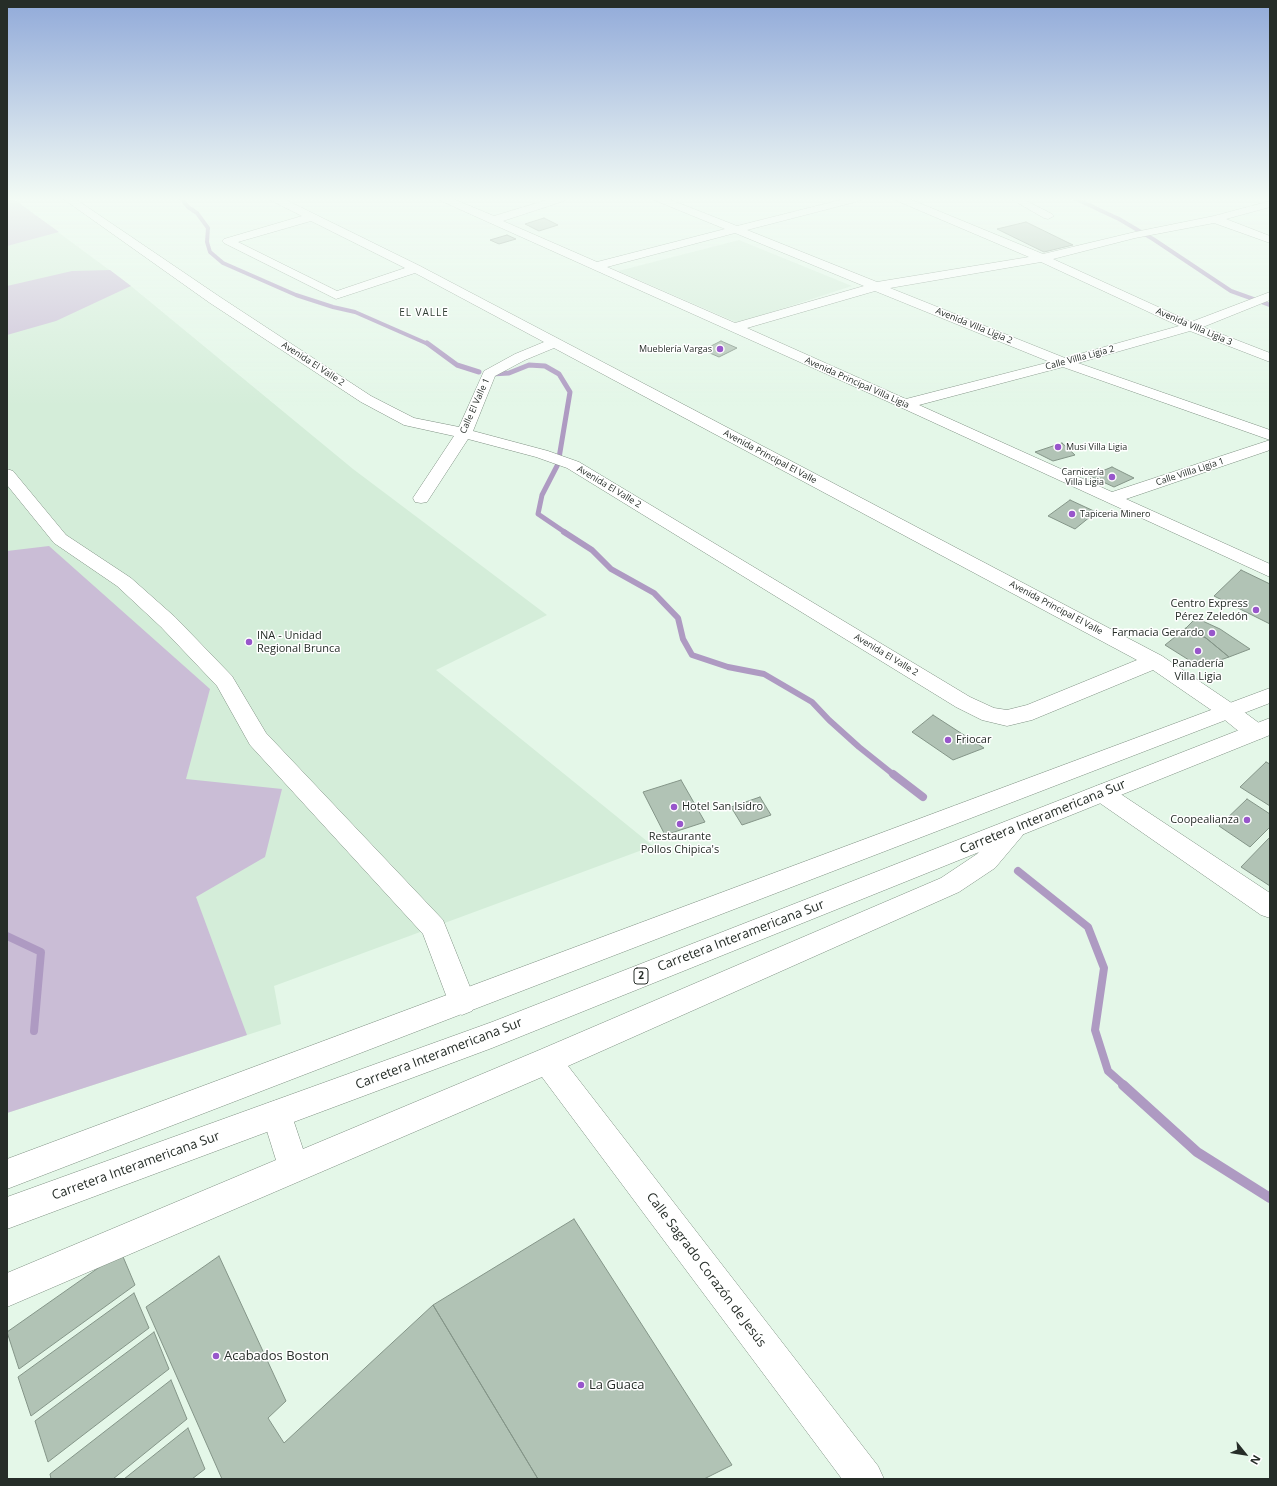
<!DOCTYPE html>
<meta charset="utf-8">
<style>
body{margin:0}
#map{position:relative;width:1277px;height:1486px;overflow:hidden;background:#e4f7e8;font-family:"Open Sans",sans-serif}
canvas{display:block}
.frame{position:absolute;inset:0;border:8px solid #262d28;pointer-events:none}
.north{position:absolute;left:1225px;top:1434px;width:40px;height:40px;-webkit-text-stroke:3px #fff;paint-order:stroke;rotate:120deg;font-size:11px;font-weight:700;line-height:16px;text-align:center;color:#262d28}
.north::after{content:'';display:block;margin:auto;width:14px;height:18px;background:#262d28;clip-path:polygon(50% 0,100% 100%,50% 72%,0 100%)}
</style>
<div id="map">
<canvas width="1277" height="1486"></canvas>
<div class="frame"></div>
<div class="north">N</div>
</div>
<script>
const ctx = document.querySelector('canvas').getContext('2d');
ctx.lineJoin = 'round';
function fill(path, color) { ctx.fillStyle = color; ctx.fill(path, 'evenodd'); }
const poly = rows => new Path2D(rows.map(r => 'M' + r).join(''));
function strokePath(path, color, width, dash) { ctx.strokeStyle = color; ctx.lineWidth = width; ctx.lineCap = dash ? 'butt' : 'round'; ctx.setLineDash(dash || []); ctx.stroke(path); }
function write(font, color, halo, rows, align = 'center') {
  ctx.font = font + ' "Open Sans",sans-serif'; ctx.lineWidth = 3; ctx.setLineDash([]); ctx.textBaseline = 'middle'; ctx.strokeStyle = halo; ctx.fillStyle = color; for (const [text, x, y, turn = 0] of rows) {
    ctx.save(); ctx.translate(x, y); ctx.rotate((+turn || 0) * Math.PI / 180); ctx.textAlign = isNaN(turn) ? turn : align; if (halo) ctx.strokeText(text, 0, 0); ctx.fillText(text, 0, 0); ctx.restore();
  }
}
const built = poly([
 [7,198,12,198,131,286,353,469,547,615,436,670,653,846,274,986,281,1024,7,1113],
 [739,240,852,286,738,323,618,271]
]);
const green = poly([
 [7,198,12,198,59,232,7,246],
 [110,270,131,286,56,321,7,335,7,286,72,271],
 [49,546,210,689,186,779,282,789,265,857,196,897,247,1035,7,1113,7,551]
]);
const streamFar4 = poly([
 [181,198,188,207,197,213,208,228,207,242,210,252,223,263,296,295,333,307,355,312,428,344],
 [1074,198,1119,219,1153,239,1231,291,1270,305]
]);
const streamFar3 = poly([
 [427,343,457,365,479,372],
 [491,374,509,373,529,365,545,366,559,374,570,392,558,464,542,495,538,514,566,533]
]);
const streamFar2 = poly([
 [564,532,592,550,611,569,654,593,678,618,683,639,692,655,728,667,764,674,812,702,829,720,859,747,894,775]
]);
const streamFar1 = poly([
 [893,774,923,797],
 [1018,871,1088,927,1104,968,1095,1030,1108,1071,1125,1086],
 [7,936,41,952,34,1031]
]);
const stream = poly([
 [1123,1085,1197,1152,1270,1198]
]);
const building = poly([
 [544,218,558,225,539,231,525,224,544,218],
 [1026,222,1073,245,1044,252,997,229,1026,222],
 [507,235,516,239,499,244,490,240,507,235],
 [721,341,737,348,719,357,703,350,721,341],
 [1062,443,1075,455,1053,461,1035,452,1062,443],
 [1112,467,1134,478,1114,487,1090,476,1112,467],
 [1070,500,1096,512,1075,529,1048,516,1070,500],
 [1241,570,1270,584,1270,624,1214,596,1241,570],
 [1196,618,1220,629,1250,649,1229,657,1206,638,1186,628,1196,618],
 [1186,628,1206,638,1229,657,1200,667,1165,645,1186,628],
 [933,715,984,748,953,760,912,732,933,715],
 [1266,762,1270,764,1270,806,1240,787,1266,762],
 [681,780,705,822,665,835,643,792,681,780],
 [760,797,771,815,742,825,731,807,760,797],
 [1247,799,1270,814,1270,827,1250,847,1219,826,1247,799],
 [1270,837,1270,886,1241,867,1270,837],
 [574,1219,732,1465,704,1479,538,1479,433,1305,574,1219],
 [121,1252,135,1285,19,1369,7,1332,121,1252],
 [219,1256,286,1401,268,1418,284,1443,433,1305,538,1479,222,1479,146,1307,219,1256],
 [134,1293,149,1328,31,1416,18,1377,134,1293],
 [154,1332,169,1369,48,1462,35,1421,154,1332],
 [171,1380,187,1419,113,1479,51,1479,50,1474,171,1380],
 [188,1428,205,1469,192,1479,124,1479,188,1428]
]);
const minor = poly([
 [62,198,74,198,220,297,371,396,414,418,459,427,484,371,515,354,544,342,415,273,336,299,224,243,222,241,224,239,302,216,270,200,269,198,282,198,420,266,1162,656,1236,706,1263,726,1266,732,1263,738,1255,740,1247,738,1220,716,1153,670,1032,720,1007,726,982,720,956,707,567,468,536,457,468,439,427,502,421,503,415,502,413,498,454,436,404,425,361,402,210,303,62,198],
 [311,221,405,268,337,291,238,242,311,221],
 [554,348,1137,660,1027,705,1007,710,994,708,970,697,579,462,548,451,473,431,495,376,525,360,554,348],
 [438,198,451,198,494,216,553,198,568,198,567,200,503,221,597,262,725,229,654,200,653,198,666,198,737,226,848,198,864,198,863,200,747,230,877,282,1029,257,895,200,894,198,907,198,1043,254,1135,232,1214,216,1270,201,1270,207,1226,219,1270,236,1270,243,1214,223,1135,238,1053,259,1191,322,1270,292,1270,300,1203,327,1270,353,1270,362,1190,331,1078,363,1270,430,1270,440,1063,367,919,405,1112,492,1270,440,1270,450,1126,499,1270,564,1270,577,900,407,439,200,438,198],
 [735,233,864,286,735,323,607,267,735,233],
 [1041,262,1179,326,1065,358,890,288,1041,262],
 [875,291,1050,362,906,399,747,328,875,291],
 [1009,198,1021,198,1052,214,1054,216,1048,219,1044,218,1009,198],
 [7,469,13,471,66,535,131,578,175,617,232,676,266,733,443,920,476,1002,472,1011,462,1015,452,1011,423,934,250,745,217,686,161,627,117,586,54,543,7,485,7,469],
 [1102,784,1110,787,1270,893,1270,918,1261,915,1094,799,1090,793,1094,787,1102,784],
 [1014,819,1022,822,1026,829,1022,836,995,868,959,892,568,1066,878,1466,884,1479,842,1479,542,1077,7,1307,7,1273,276,1160,262,1115,266,1104,277,1100,288,1104,303,1149,537,1051,941,878,977,854,1006,822,1014,819]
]);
const highway = poly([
 [1270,688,1270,703,7,1189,7,1159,1270,688],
 [1270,718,1270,735,492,1048,7,1229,7,1197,492,1022,1270,718]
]);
const markers = [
 [720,349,4,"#9856cb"],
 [1058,447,4,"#9856cb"],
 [1112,477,4,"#9856cb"],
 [1072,514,4,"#9856cb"],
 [1256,610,4,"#9856cb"],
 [1212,633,4,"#9856cb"],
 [249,642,4,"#9856cb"],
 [1198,651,4,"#9856cb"],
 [948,740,4,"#9856cb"],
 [674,807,4,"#9856cb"],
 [1247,820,4,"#9856cb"],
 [680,824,4,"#9856cb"],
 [216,1356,4,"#9856cb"],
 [581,1385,4,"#9856cb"]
];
const farStreetnames = [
 ["Avenida Villa Ligia 2",974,326,22],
 ["Avenida Villa Ligia 3",1194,327,23],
 ["Calle Villla Ligia 2",1080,358,-15],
 ["Avenida El Valle 2",313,364,33],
 ["Avenida Principal Villa Ligia",857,383,24],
 ["Calle El Valle 1",475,406,-66],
 ["Avenida Principal El Valle",770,457,28],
 ["Calle Villla Ligia 1",1190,472,-18],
 ["Avenida El Valle 2",609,487,31],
 ["Avenida Principal El Valle",1056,608,28],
 ["Avenida El Valle 2",886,655,31]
];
const farPoinames = [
 ["Mueblería Vargas",712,349],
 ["Musi Villa Ligia",1066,447,"left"],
 ["Carnicería",1104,472],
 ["Villa Ligia",1104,482],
 ["Tapiceria Minero",1080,514,"left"]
];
const farNeighbourhoodnames = [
 ["EL VALLE",424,313]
];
const shields = [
 [641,976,14]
];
const shieldNames = [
 ["2",641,976]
];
const poiNames = [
 ["Centro Express",1248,604],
 ["Pérez Zeledón",1248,617],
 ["Farmacia Gerardo",1204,633],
 ["INA - Unidad",257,636,"left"],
 ["Regional Brunca",257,649,"left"],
 ["Panadería",1198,664,"center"],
 ["Villa Ligia",1198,677,"center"],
 ["Friocar",956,740,"left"],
 ["Hotel San Isidro",682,807,"left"],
 ["Coopealianza",1239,820],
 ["Restaurante",680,837,"center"],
 ["Pollos Chipica's",680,850,"center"]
];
const nearStreetnames = [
 ["Carretera Interamericana Sur",1043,817,-22],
 ["Carretera Interamericana Sur",741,936,-21],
 ["Carretera Interamericana Sur",439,1054,-21],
 ["Carretera Interamericana Sur",136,1166,-20],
 ["Calle Sagrado Corazón de Jesús",706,1270,53]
];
const nearPoinames = [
 ["Acabados Boston",224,1356],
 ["La Guaca",589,1385]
];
fill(built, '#d4edd9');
fill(green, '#cabdd6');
strokePath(streamFar4, '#ae9ac2', 4);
strokePath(streamFar3, '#ae9ac2', 5);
strokePath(streamFar2, '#ae9ac2', 6);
strokePath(streamFar1, '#ae9ac2', 8);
strokePath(stream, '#ae9ac2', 10);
fill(building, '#b1c3b5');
strokePath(building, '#849588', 1);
strokePath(minor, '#7f9183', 1);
strokePath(highway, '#7f9183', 1);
fill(minor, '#fff');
fill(highway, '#fff');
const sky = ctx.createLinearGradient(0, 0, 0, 406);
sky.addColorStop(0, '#91aad9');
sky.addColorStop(0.49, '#f3fbf5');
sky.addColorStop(1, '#f3fbf500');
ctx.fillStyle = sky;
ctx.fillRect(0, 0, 1277, 406);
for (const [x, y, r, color] of markers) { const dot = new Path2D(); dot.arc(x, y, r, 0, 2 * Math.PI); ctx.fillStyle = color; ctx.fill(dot); strokePath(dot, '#fff', 1.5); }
write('9px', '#262d28', '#fff', farStreetnames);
write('9px', '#262d28', '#fff', farPoinames, 'right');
ctx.letterSpacing = '1px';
write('10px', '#2f3e33', '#fff', farNeighbourhoodnames);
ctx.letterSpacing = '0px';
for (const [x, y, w] of shields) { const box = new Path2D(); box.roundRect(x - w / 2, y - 8, w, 16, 3); ctx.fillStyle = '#fff'; ctx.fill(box); strokePath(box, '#262d28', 1); }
write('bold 10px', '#262d28', null, shieldNames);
write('11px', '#262d28', '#fff', poiNames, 'right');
write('13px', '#262d28', '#fff', nearStreetnames);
write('13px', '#262d28', '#fff', nearPoinames, 'left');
</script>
